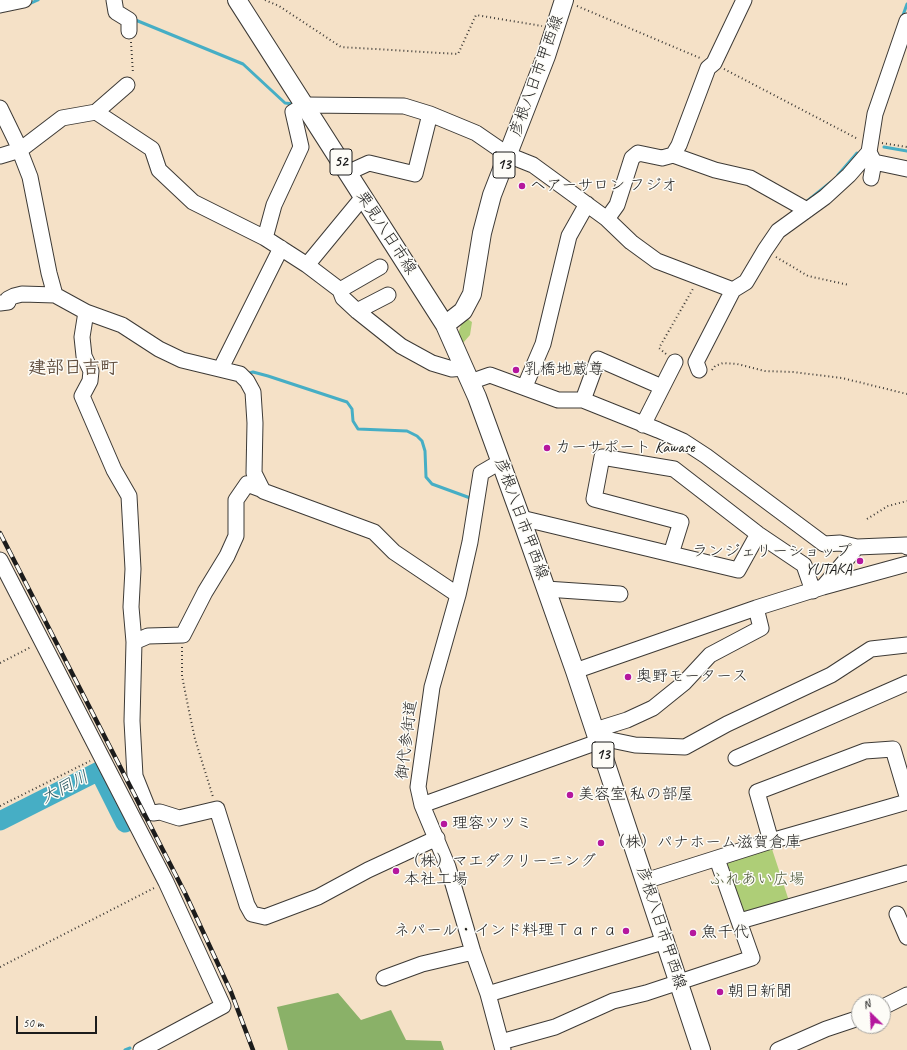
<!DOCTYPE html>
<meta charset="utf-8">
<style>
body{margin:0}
#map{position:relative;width:907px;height:1050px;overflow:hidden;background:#f5e1c7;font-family:Caveat,sans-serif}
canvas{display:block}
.north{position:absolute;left:851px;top:994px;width:40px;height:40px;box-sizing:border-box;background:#fdfcf7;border:1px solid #a3a29f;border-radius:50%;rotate:336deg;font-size:11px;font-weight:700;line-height:16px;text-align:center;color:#1c1c1c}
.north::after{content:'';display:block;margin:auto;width:14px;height:18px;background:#b5179e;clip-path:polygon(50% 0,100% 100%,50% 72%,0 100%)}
.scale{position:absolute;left:16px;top:1016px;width:81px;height:18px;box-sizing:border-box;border:2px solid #1c1c1c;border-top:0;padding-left:5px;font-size:12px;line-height:14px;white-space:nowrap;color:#1c1c1c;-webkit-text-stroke:3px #fdfcf7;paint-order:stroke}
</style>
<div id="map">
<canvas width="907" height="1050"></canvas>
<div class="north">N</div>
<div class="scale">50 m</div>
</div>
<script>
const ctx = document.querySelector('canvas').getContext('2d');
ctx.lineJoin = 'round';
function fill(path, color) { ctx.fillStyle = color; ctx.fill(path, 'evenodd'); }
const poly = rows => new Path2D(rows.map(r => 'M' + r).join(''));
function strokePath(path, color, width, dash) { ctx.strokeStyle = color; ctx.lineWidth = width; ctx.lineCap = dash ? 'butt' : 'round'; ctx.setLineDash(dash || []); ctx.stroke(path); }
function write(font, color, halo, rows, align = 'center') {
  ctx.font = font + ' Caveat,"Klee One",sans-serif'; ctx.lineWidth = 3; ctx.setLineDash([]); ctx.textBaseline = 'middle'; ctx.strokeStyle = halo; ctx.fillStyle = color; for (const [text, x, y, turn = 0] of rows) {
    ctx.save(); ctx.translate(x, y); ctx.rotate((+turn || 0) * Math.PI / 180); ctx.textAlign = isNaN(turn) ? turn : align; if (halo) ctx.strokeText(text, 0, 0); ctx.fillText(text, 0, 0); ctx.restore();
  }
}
const green = poly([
 [466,318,472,322,470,335,463,343,458,336,459,331,462,322],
 [771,846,789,901,743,914,726,859]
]);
const forest = poly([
 [338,993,361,1020,391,1010,406,1040,441,1041,444,1050,288,1050,277,1007]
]);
const stream = poly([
 [29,4,38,0],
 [902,18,907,4],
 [133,19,243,64,285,103,293,104],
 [884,147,907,151],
 [838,175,857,153],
 [806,202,831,182],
 [246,374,253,372,268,376,347,402,352,409,353,421,358,429,407,431,417,436,422,441,425,451,426,477,432,484,473,499],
 [125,1050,130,1048]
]);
const river = poly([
 [0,821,99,771,125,823]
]);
const path = poly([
 [265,0,279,6,341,47,458,54,476,15,542,26],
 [577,6,700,58],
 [131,42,133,74],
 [724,69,858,139],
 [882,143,907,147],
 [776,257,808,276,849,285],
 [666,354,659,348,694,287],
 [712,370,715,366,723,363,737,364,765,371,793,372,842,378,907,394],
 [867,519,888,506,907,501],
 [182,647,182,676,189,711,195,739,213,797],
 [0,663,31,647],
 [0,806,90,761],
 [0,967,156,887]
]);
const minor = poly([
 [114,0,116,12,129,20,129,31],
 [0,5,24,0],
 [0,108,16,141,30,177,49,273,55,295,86,312,122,325,159,349,182,360,240,374,247,381,253,392,255,423,254,473,263,491,374,532,394,552,458,595],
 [96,112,127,85],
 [673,155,715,170,750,178,807,210],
 [0,156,20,150,62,118,96,112,152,149,159,170,193,202,265,238,307,265,340,290,343,298,357,311,401,346,432,363,452,369,464,368],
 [874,162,907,169],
 [347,173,369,163,415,174,430,114],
 [871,178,874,162,869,152,875,114,907,21],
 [607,219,617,205,632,158,638,153,662,158,673,155,679,145,708,68,714,63,744,0],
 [265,238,274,205,301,147,293,112,305,105,404,106,430,114,476,133,508,155,533,165,607,219,631,242,657,261,733,290,746,282,765,250,778,231,825,197,849,175,869,152],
 [307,265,363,197],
 [340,290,380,267],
 [0,303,8,302,8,299,14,296,22,294,55,295],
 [357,311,388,295],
 [86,312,82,337,84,356,91,371,90,381,82,396,114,470,129,496,133,569,131,607,134,642,148,636,183,635,205,592,227,556,236,536,236,500,247,484,263,490],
 [221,368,281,248],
 [699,370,696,362,733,290],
 [470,382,490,375,558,400,583,400,658,430,683,441,706,456,824,544,840,543,857,547],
 [525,386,543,344,569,236,587,204],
 [583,400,598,359,662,387],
 [643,425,675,362],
 [500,462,481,473,470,542,458,595,432,687,418,787,422,805,448,867,473,952,488,994,503,1050],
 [521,518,671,554,681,522,594,499,602,457,674,469,758,534,804,565,813,591],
 [671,554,738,570,758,534],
 [0,560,166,882,223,1006,141,1050],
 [823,587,857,547,906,545,907,547],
 [546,589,620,594],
 [134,642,132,721,135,776,149,811,153,813,160,812,179,818,217,809,247,905,252,914,265,917,318,897,368,870,437,838],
 [575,671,756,608,823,587,907,564],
 [595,730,627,720,653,708,684,683,710,655,761,628,756,608],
 [736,758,907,683],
 [422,805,606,739,635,745,685,747,727,724,831,675,871,649,907,645],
 [771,841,757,792,865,751,893,749,907,796],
 [645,881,771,841,907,802],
 [897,914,907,937],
 [740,921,907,873],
 [384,978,422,964,473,952],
 [488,994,666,941],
 [883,1007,907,995],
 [501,1042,555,1027,613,1001,646,993,752,958,717,859],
 [778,1050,826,1029,859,1018]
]);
const major = poly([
 [237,0,445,325,464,368,477,397,521,518,575,671,701,1050],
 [445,325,463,311,472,294,482,233,492,195,546,56,564,0]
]);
const rail = poly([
 [0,533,185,893,231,992,253,1050]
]);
const markers = [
 [522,186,4,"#b5179e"],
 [516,370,4,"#b5179e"],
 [547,448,4,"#b5179e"],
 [860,561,4,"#b5179e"],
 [628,677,4,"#b5179e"],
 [570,795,4,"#b5179e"],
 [444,824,4,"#b5179e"],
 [601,843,4,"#b5179e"],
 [396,871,4,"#b5179e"],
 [626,931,4,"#b5179e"],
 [693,933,4,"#b5179e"],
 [720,992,4,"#b5179e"]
];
const shields = [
 [341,162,22],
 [504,165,22],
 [603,755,22]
];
const shieldNames = [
 ["52",341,162],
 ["13",504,165],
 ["13",603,755]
];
const streetNames = [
 ["彦根八日市甲西線",537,76,-70],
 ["栗見八日市線",386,233,57],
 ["彦根八日市甲西線",521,519,70],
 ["御代参街道",407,740,-83],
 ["彦根八日市甲西線",661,928,72]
];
const poiNames = [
 ["ヘアーサロン フジオ",530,186],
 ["乳橋地蔵尊",524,370],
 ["カーサポート Kawase",555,448],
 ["ランジェリーショップ",852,552,"right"],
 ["YUTAKA",852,570,"right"],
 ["奥野モータース",636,677],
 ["美容室 私の部屋",578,795],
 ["理容ツツミ",452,824],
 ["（株）パナホーム滋賀倉庫",609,843],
 ["（株）マエダクリーニング",404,862],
 ["本社工場",404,880],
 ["ネパール・インド料理Ｔａｒａ",618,931,"right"],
 ["魚千代",701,933],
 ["朝日新聞",728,992]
];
const parkNames = [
 ["ふれあい広場",757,880]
];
const waterNames = [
 ["大同川",65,788,-27]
];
const quarterNames = [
 ["建部日吉町",73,368]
];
fill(green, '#aece77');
fill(forest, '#8ab168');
strokePath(stream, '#46aec5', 3);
strokePath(river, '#46aec5', 19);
strokePath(minor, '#3d3a36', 17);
strokePath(major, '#3d3a36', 20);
strokePath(path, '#3d3a36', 2, [1, 3]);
strokePath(minor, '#fff', 15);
strokePath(major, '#fff', 18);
strokePath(rail, '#1c1c1c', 4.5);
strokePath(rail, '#fdfcf7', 3, [9]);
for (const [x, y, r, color] of markers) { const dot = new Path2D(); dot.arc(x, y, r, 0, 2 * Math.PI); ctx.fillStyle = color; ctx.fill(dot); strokePath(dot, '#fdfcf7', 1.5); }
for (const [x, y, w] of shields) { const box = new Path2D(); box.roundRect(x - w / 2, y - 13, w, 26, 3); ctx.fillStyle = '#fdfcf7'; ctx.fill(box); strokePath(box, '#1c1c1c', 1); }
write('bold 15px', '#1c1c1c', null, shieldNames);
write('16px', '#1c1c1c', '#fdfcf7', streetNames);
write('16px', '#1c1c1c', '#fdfcf7', poiNames, 'left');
write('16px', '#4f5a3c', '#fdfcf7', parkNames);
write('italic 17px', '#2f5e68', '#fdfcf7', waterNames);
write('bold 18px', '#625041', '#fdfcf7', quarterNames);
</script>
